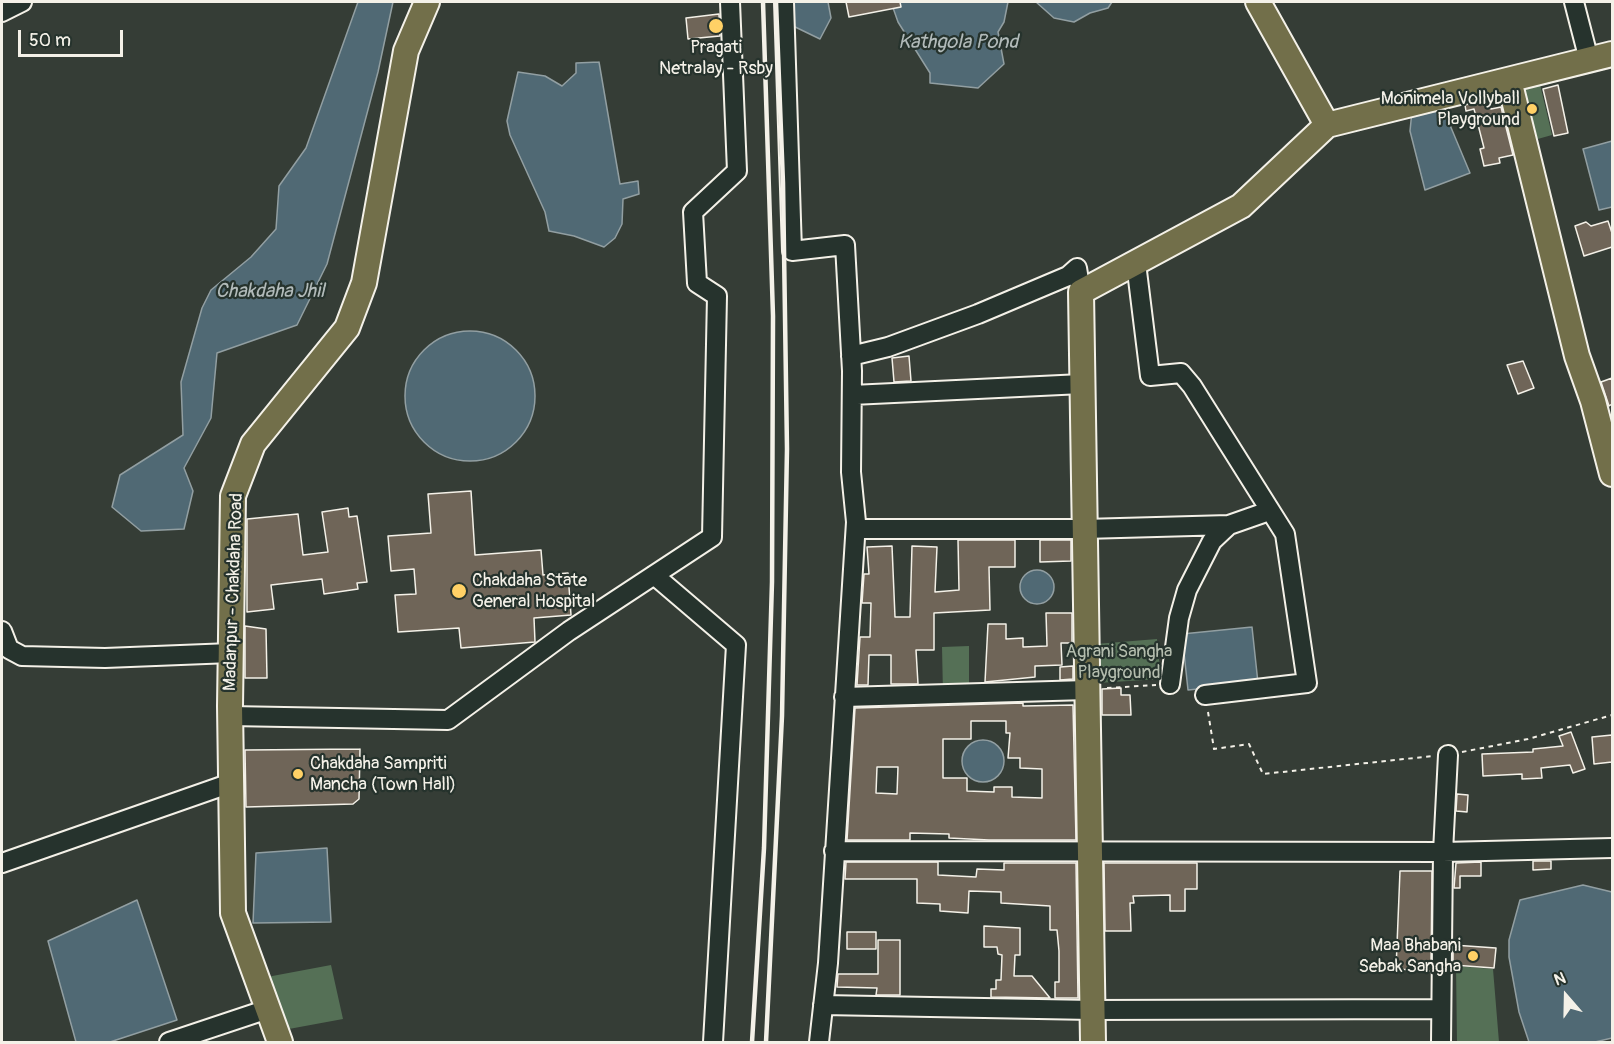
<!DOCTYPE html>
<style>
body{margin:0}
#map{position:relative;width:1614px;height:1044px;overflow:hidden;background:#353d36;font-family:Pangolin,sans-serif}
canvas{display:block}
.frame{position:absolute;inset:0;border:3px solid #f4f1e8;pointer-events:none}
.north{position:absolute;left:1536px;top:966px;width:60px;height:60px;-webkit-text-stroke:4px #26332d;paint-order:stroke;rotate:340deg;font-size:16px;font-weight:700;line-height:24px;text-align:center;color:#f4f1e8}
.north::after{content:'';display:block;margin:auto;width:21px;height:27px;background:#f4f1e8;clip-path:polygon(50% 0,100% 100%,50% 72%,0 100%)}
.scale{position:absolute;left:18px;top:30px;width:105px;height:27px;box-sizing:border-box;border:3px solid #f4f1e8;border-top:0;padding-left:8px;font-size:18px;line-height:21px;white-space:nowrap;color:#f4f1e8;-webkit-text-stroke:4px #26332d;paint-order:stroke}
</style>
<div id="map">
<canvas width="1614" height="1044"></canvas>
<div class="frame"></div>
<div class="north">N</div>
<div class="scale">50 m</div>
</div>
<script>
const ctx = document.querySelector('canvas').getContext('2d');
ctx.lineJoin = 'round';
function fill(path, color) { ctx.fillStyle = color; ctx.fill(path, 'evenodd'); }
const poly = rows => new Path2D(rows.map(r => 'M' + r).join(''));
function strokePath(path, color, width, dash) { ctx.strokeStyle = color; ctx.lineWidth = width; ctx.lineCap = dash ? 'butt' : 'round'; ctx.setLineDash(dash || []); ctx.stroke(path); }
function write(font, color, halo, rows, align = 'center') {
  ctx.font = font + ' Pangolin,sans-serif'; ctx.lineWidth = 4.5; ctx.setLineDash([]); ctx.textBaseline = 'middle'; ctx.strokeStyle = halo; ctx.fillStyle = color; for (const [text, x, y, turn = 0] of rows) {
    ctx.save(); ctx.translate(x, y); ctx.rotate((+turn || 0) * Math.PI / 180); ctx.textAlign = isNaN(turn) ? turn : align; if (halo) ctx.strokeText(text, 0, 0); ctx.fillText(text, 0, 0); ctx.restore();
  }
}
const green = poly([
 [1538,76,1552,135,1527,142,1512,82],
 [1157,639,1161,679,1097,683,1096,644],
 [969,646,969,694,943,694,942,647],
 [331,965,343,1019,278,1031,267,977],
 [1456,966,1493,969,1499,1042,1457,1042]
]);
const water = poly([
 [358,2,393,2,378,72,327,264,297,325,217,353,211,418,184,468,193,491,184,529,141,531,112,507,120,475,183,435,181,382,202,308,211,290,251,257,276,229,279,186,306,148,358,2],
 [788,2,828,2,831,18,820,39,789,24,788,2],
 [891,2,1008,2,1004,22,998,32,1004,64,978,88,930,83,930,73,898,22,891,2],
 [1036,2,1112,2,1108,8,1090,13,1074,22,1054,18,1036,2],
 [599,62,620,184,638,181,639,194,623,199,622,224,615,238,604,247,574,236,549,231,545,212,510,135,507,121,518,72,545,76,562,86,576,73,576,63,599,62],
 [1442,106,1470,173,1425,190,1410,131,1412,111,1442,106],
 [1612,141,1612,207,1599,210,1583,149,1612,141],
 '405 396a65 65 0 1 1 130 0a65 65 0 1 1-130 0Z',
 '1020 587a17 17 0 1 1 34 0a17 17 0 1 1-34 0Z',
 [1252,627,1258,683,1188,690,1182,634,1252,627],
 '962 761a21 21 0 1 1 42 0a21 21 0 1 1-42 0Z',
 [327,848,331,922,253,923,256,853,327,848],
 [1583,885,1612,892,1612,1038,1595,1042,1529,1042,1519,1012,1509,957,1509,940,1520,900,1583,885],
 [137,900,177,1020,110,1042,76,1042,48,941,137,900]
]);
const building = poly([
 [846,2,900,2,901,7,849,17,846,2],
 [719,14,720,36,688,39,686,18,719,14],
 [1558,85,1568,133,1554,136,1543,89,1558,85],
 [1489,99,1491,109,1501,107,1513,155,1499,158,1500,163,1484,166,1480,149,1484,148,1474,109,1466,111,1465,105,1489,99],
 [1608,221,1612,233,1612,247,1584,256,1575,226,1586,222,1591,226,1608,221],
 [909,356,911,381,894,382,892,358,909,356],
 [1523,361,1534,388,1518,394,1507,365,1523,361],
 [1612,378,1612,404,1609,406,1601,382,1612,378],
 [471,491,475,555,541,550,543,575,568,573,571,615,534,618,535,642,461,648,459,628,398,632,395,595,416,594,414,569,391,571,388,536,431,533,428,494,471,491],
 [348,508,349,517,357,516,367,582,357,583,358,589,324,594,322,579,271,585,274,609,247,612,247,519,298,514,303,555,328,552,322,512,348,508],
 [958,540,1015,540,1015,567,989,567,990,610,934,613,934,650,916,650,918,684,891,684,891,655,869,655,868,685,857,685,860,637,870,637,871,603,862,603,864,574,869,574,867,547,892,546,895,617,910,617,912,546,937,547,935,592,959,590,958,540],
 [1040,540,1071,540,1071,561,1040,562,1040,540],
 [1046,613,1072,613,1072,643,1061,643,1062,665,1035,666,1035,677,985,682,988,624,1006,624,1006,639,1023,638,1023,647,1047,646,1046,613],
 [245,626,266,629,267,678,245,678,245,626],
 [1073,666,1073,679,1060,680,1060,667,1073,666],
 [1121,688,1121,695,1130,695,1131,715,1102,715,1102,689,1121,688],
 [1023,703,1023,706,1073,705,1076,840,989,840,949,838,949,834,910,833,910,840,847,840,855,708,1023,703],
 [971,721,1006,721,1006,733,1010,733,1008,758,1020,758,1020,768,1042,769,1042,798,1012,797,1012,787,994,787,994,792,967,791,967,778,943,778,943,739,971,739,971,721],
 [877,767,898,767,897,794,876,793,877,767],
 [1571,732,1585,769,1573,773,1570,765,1541,768,1542,778,1522,779,1522,774,1483,776,1482,754,1533,752,1533,749,1563,746,1559,736,1571,732],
 [1612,735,1612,762,1594,764,1592,737,1612,735],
 [360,749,359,799,353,804,246,807,245,750,360,749],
 [1457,794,1468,795,1467,812,1456,811,1457,794],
 [1533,861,1551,861,1551,869,1533,870,1533,861],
 [846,862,938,862,938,875,976,877,977,869,1004,870,1004,863,1076,863,1078,998,1055,998,1055,982,1059,982,1059,951,1057,930,1050,930,1050,906,1001,903,1001,892,969,891,968,913,940,911,940,904,917,903,917,879,845,879,846,862],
 [1481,862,1481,876,1460,876,1460,888,1454,888,1456,863,1481,862],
 [1104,863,1197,863,1197,889,1185,889,1185,911,1170,911,1170,895,1133,896,1134,903,1130,903,1131,931,1105,931,1104,863],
 [1400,871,1432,871,1431,971,1396,969,1400,871],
 [984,926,1020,928,1020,955,1015,955,1014,976,1032,976,1050,998,991,997,991,989,996,989,996,980,1001,980,1002,955,998,954,997,947,984,947,984,926],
 [847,932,876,932,876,949,847,949,847,932],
 [878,940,900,940,900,995,876,995,877,988,837,987,838,974,878,974,878,940],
 [1453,945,1496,948,1494,968,1453,965,1453,945]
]);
const path = poly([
 [1107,688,1156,685],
 [1208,712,1214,749,1249,744,1263,774,1433,756],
 [1462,752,1528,739,1612,715]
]);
const minor = poly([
 [784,2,792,251,845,245,852,371,851,472,856,522,828,963,819,1042],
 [1574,2,1589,60],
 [2,12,22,2],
 [1136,263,1150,376,1181,373,1192,386,1285,534,1307,683,1205,695],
 [851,356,888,347,978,314,1068,276,1077,268,1081,292],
 [852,395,1082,384],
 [1229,525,1269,511],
 [856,529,1084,529,1229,525,1212,541,1187,590,1179,618,1170,684],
 [654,575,736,645,713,1042],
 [2,631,9,649,22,656,105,658,231,653],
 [844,697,1087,690],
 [230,716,448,720,569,631,712,537,717,296,697,283,693,212,737,171,730,2],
 [834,851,1443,852,1612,848],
 [2,863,231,783],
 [823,1005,1092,1010,1441,1009],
 [169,1042,268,1009],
 [1441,1042,1443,852,1448,755]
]);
const major = poly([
 [1258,2,1327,125],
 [1509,80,1577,356,1593,401,1612,474],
 [280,1042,233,913,230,706,233,496,253,444,347,328,364,283,406,51,427,2],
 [1093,1042,1081,292,1241,206,1327,125,1612,54]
]);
const rail = poly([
 [752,1042,764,848,772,582,773,316,763,2],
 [766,1042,782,716,787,449,783,183,776,2]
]);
const markers = [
 [716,26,8,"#ffd166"],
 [1532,109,6,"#ffd166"],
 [459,591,8,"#ffd166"],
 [298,774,6,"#ffd166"],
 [1473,956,6,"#ffd166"]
];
const poiNames = [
 ["Pragati",716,48,"center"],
 ["Netralay - Rsby",716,69,"center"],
 ["Monimela Vollyball",1520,99],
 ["Playground",1520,120],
 ["Chakdaha State",472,581,"left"],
 ["General Hospital",472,602,"left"],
 ["Chakdaha Sampriti",310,764,"left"],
 ["Mancha (Town Hall)",310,785,"left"],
 ["Maa Bhabani",1461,946],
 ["Sebak Sangha",1461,967]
];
const streetNames = [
 ["Madanpur - Chakdaha Road",234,592,-88]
];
const parkNames = [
 ["Agrani Sangha",1119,652],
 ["Playground",1119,673]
];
const waterNames = [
 ["Kathgola Pond",958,43],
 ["Chakdaha Jhil",270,292]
];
fill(green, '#557056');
fill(water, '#506974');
strokePath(water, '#929fa2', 1.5);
fill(building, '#6f6558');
strokePath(building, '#f4f1e8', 1.5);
strokePath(minor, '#f4f1e8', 22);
strokePath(major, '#f4f1e8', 28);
strokePath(path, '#f4f1e8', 2, [4.5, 4.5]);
strokePath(minor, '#26332d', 18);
strokePath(major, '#726f4a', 24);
strokePath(rail, '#f4f1e8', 4.5);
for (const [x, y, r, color] of markers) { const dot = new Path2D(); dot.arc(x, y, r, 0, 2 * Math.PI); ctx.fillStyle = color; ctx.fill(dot); strokePath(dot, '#26332d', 2); }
write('18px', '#f4f1e8', '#26332d', poiNames, 'right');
write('18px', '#f4f1e8', '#26332d', streetNames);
write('18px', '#b4bdae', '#26332d', parkNames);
write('italic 20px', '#b2bbba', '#26332d', waterNames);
</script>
